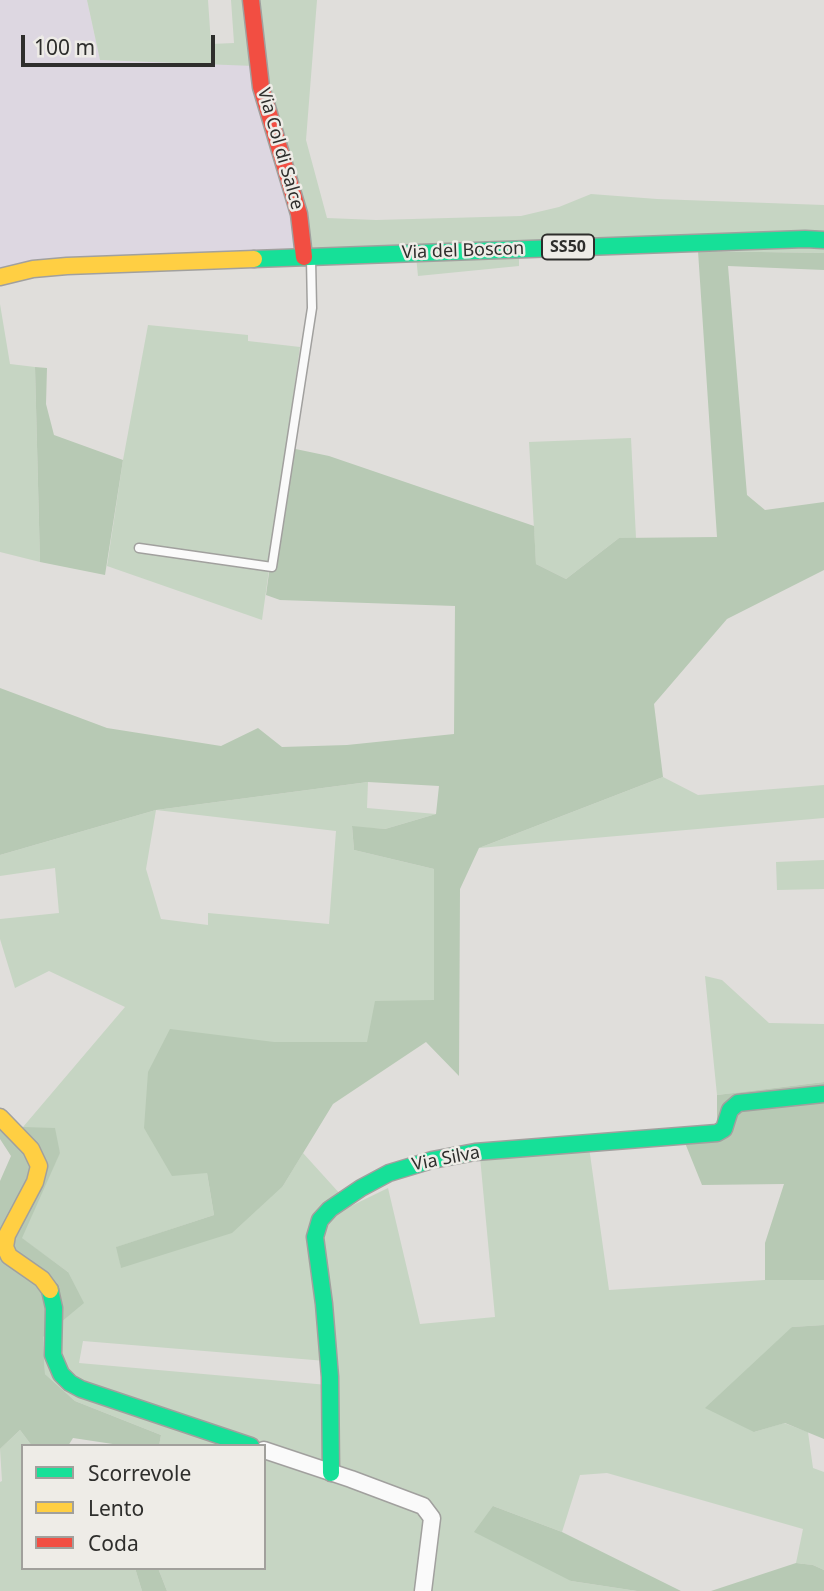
<!DOCTYPE html>
<style>
body{margin:0}
#map{position:relative;width:824px;height:1591px;overflow:hidden;background:#e0dedb;font-family:"Noto Sans",sans-serif}
canvas{display:block}
.legend{position:absolute;left:21px;top:1444px;width:245px;height:126px;box-sizing:border-box;background:#eeece7;border:2px solid #a1a09c;margin:0;padding:9px 12px;list-style:none;font-size:21px;color:#2e2e2c}
.legend li{display:flex;align-items:center;gap:14px;height:35px}
.legend b{width:35px;border:2px solid #a1a09c}
.scale{position:absolute;left:21px;top:35px;width:194px;height:32px;box-sizing:border-box;border:4px solid #2e2e2c;border-top:0;padding-left:9px;font-size:21px;line-height:24px;white-space:nowrap;color:#2e2e2c;-webkit-text-stroke:5px #eeece7;paint-order:stroke}
</style>
<div id="map">
<canvas width="824" height="1591"></canvas>
<ul class="legend">
<li><b style="height:9px;background:#16e098"></b>Scorrevole</li>
<li><b style="height:9px;background:#ffcf43"></b>Lento</li>
<li><b style="height:9px;background:#f24e42"></b>Coda</li>
</ul>
<div class="scale">100 m</div>
</div>
<script>
const ctx = document.querySelector('canvas').getContext('2d');
ctx.lineJoin = 'round';
function fill(path, color) { ctx.fillStyle = color; ctx.fill(path, 'evenodd'); }
const poly = rows => new Path2D(rows.map(r => 'M' + r).join(''));
function strokePath(path, color, width, dash) { ctx.strokeStyle = color; ctx.lineWidth = width; ctx.lineCap = dash ? 'butt' : 'round'; ctx.setLineDash(dash || []); ctx.stroke(path); }
function write(font, color, halo, rows, align = 'center') {
  ctx.font = font + ' "Noto Sans",sans-serif'; ctx.lineWidth = 5; ctx.setLineDash([]); ctx.textBaseline = 'middle'; ctx.strokeStyle = halo; ctx.fillStyle = color; for (const [text, x, y, turn = 0] of rows) {
    ctx.save(); ctx.translate(x, y); ctx.rotate((+turn || 0) * Math.PI / 180); ctx.textAlign = isNaN(turn) ? turn : align; if (halo) ctx.strokeText(text, 0, 0); ctx.fillText(text, 0, 0); ctx.restore();
  }
}
const commercial = poly([
 [0,0,87,0,100,60,254,65,301,254,0,275]
]);
const green = poly([
 [87,0,208,0,211,44,234,43,231,0,317,0,306,140,327,218,376,220,521,216,559,207,591,194,657,199,824,205,824,253,698,251,519,254,519,266,418,276,416,256,301,254,254,66,100,60],
 [0,304,10,364,35,367,40,562,0,552],
 [148,325,248,335,248,341,300,347,262,620,107,566,123,460],
 [631,438,636,538,619,538,566,579,536,564,529,442],
 [663,777,698,795,824,785,824,818,479,848],
 [368,782,367,808,436,814,385,829,352,827,354,850,434,869,434,1000,367,1042,274,1042,207,1173,214,1215,117,1247,121,1267,283,1186,303,1153,351,1206,388,1188,420,1324,495,1317,480,1157,589,1147,609,1290,765,1280,824,1280,824,1325,792,1327,754,1432,784,1423,808,1432,813,1468,824,1472,824,1570,813,1565,796,1563,803,1529,607,1473,580,1475,562,1532,493,1506,571,1581,637,1591,167,1591,158,1568,264,1568,264,1446,159,1446,161,1435,75,1401,45,1374,43,1337,68,1272,21,1238,60,1152,23,1127,125,1007,49,971,15,988,0,939,0,919,59,913,55,868,0,876,0,855,156,810],
 [156,810,336,831,329,924,208,913,208,925,161,919,146,869],
 [83,1341,338,1362,339,1386,79,1363],
 [824,860,824,889,777,890,776,862],
 [705,976,722,980,769,1023,824,1024,824,1082,717,1095],
 [20,1430,32,1446,23,1446,23,1568,135,1568,142,1591,0,1591,0,1482,2,1481,0,1449]
]);
const forest = poly([
 [698,251,824,253,824,270,728,266,747,495,765,510,824,502,824,570,727,619,654,704,663,777,479,848,460,889,459,1076,426,1042,333,1104,283,1186,232,1233,121,1268,116,1247,214,1215,207,1173,172,1176,144,1128,148,1072,170,1029,274,1042,367,1042,375,1001,434,1000,434,869,354,850,352,826,385,829,436,814,439,786,368,782,156,810,0,855,0,688,107,728,221,746,258,728,282,747,347,745,454,734,455,606,280,600,266,595,286,447,329,456,534,526,536,564,566,579,619,538,717,537],
 [35,367,47,368,46,404,54,435,123,460,105,575,40,562],
 [824,1082,824,1280,765,1280,765,1243,784,1184,702,1185,683,1138,717,1131,717,1095],
 [0,1120,23,1127,55,1128,60,1153,22,1238,68,1272,84,1303,43,1337,45,1374,75,1401,161,1435,159,1446,126,1446,73,1438,68,1446,32,1446,20,1430,0,1449,0,1181,11,1156,0,1139],
 [824,1325,824,1439,785,1423,754,1432,705,1408,792,1327],
 [493,1506,562,1532,681,1591,637,1591,571,1581,474,1532],
 [796,1563,813,1565,824,1570,824,1591,711,1591],
 [135,1568,158,1568,167,1591,142,1591]
]);
const lane = poly([
 [139,548,272,567,312,308,311,259]
]);
const street = poly([
 [264,1450,351,1479,423,1506,432,1518,423,1591]
]);
const fast = poly([
 [254,259,805,239,824,240],
 [50,1290,54,1308,53,1355,61,1374,70,1383,81,1389,251,1446],
 [331,1473,330,1377,324,1304,315,1237,320,1220,330,1209,361,1188,389,1173,432,1160,475,1152,717,1133,724,1129,730,1110,738,1103,824,1094]
]);
const slow = poly([
 [0,277,33,269,67,266,254,259],
 [0,1117,31,1149,39,1166,35,1182,7,1235,5,1247,9,1256,42,1279,50,1290]
]);
const jam = poly([
 [251,0,261,87,299,214,304,257]
]);
const shields = [
 [568,247,52]
];
const shieldNames = [
 ["SS50",568,247]
];
const streetNames = [
 ["Via Col di Salce",280,149,74],
 ["Via del Boscon",463,251,-2],
 ["Via Silva",446,1159,-11]
];
fill(commercial, '#ddd7e1');
fill(green, '#c6d5c3');
fill(forest, '#b7c9b4');
strokePath(lane, '#a1a09e', 11);
strokePath(street, '#a1a09e', 19);
strokePath(fast, '#a1a09e', 19);
strokePath(slow, '#a1a09e', 19);
strokePath(jam, '#a1a09e', 19);
strokePath(lane, '#fafafa', 8);
strokePath(street, '#fafafa', 16);
strokePath(fast, '#16e098', 16);
strokePath(slow, '#ffcf43', 16);
strokePath(jam, '#f24e42', 16);
for (const [x, y, w] of shields) { const box = new Path2D(); box.roundRect(x - w / 2, y - 12.5, w, 25, 5); ctx.fillStyle = '#eeece7'; ctx.fill(box); strokePath(box, '#2e2e2c', 2); }
write('bold 16px', '#2e2e2c', null, shieldNames);
write('18px', '#2e2e2c', '#eeece7', streetNames);
</script>
